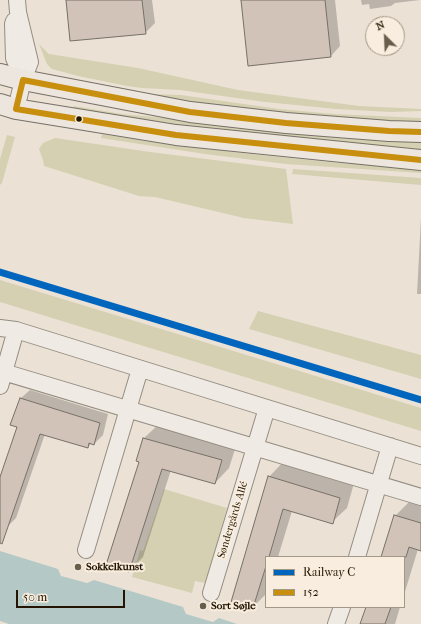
<!DOCTYPE html>
<meta charset="utf-8">
<style>
body{margin:0}
#map{position:relative;width:421px;height:624px;overflow:hidden;background:#ebe2d5;font-family:"IM FELL French Canon",serif}
canvas{display:block}
.legend{position:absolute;left:265px;top:556px;width:140px;height:52px;box-sizing:border-box;background:#f8edde;border:1px solid #a39786;margin:0;padding:5px 7px;list-style:none;font-size:12px;color:#231501}
.legend li{display:flex;align-items:center;gap:8px;height:20px}
.legend b{width:20px;border:1px solid #a39786}
.north{position:absolute;left:365px;top:16px;width:40px;height:40px;box-sizing:border-box;background:#f8edde;border:1px solid #a39786;border-radius:50%;rotate:336deg;font-size:11px;font-weight:700;line-height:16px;text-align:center;color:#231501}
.north::after{content:'';display:block;margin:auto;width:14px;height:18px;background:#695d4b;clip-path:polygon(50% 0,100% 100%,50% 72%,0 100%)}
.scale{position:absolute;left:16px;top:590px;width:109px;height:18px;box-sizing:border-box;border:2px solid #231501;border-top:0;padding-left:5px;font-size:12px;line-height:14px;white-space:nowrap;color:#231501;-webkit-text-stroke:3px #f8edde;paint-order:stroke}
</style>
<div id="map">
<canvas width="421" height="624"></canvas>
<ul class="legend">
<li><b style="height:5px;background:#0065bd"></b>Railway C</li>
<li><b style="height:5px;background:#c88e0e"></b>152</li>
</ul>
<div class="north">N</div>
<div class="scale">50 m</div>
</div>
<script>
const ctx = document.querySelector('canvas').getContext('2d');
ctx.lineJoin = 'round';
function fill(path, color) { ctx.fillStyle = color; ctx.fill(path, 'evenodd'); }
const poly = rows => new Path2D(rows.map(r => 'M' + r).join(''));
function strokePath(path, color, width, dash) { ctx.strokeStyle = color; ctx.lineWidth = width; ctx.lineCap = dash ? 'butt' : 'round'; ctx.setLineDash(dash || []); ctx.stroke(path); }
function write(font, color, halo, rows, align = 'center') {
  ctx.font = font + ' "IM FELL French Canon",serif'; ctx.lineWidth = 4; ctx.setLineDash([]); ctx.textBaseline = 'middle'; ctx.strokeStyle = halo; ctx.fillStyle = color; for (const [text, x, y, turn = 0] of rows) {
    ctx.save(); ctx.translate(x, y); ctx.rotate((+turn || 0) * Math.PI / 180); ctx.textAlign = isNaN(turn) ? turn : align; if (halo) ctx.strokeText(text, 0, 0); ctx.fillText(text, 0, 0); ctx.restore();
  }
}
const green = poly([
 [39,44,49,54,138,68,238,90,359,106,421,109,421,111,390,112,336,109,265,102,180,90,142,88,127,86,78,76,52,69,47,64],
 [146,94,181,95,279,109,334,114,421,118,421,123,371,122,228,108],
 [74,106,122,114,176,119,281,132,356,138,421,141,421,151,217,132,72,110],
 [102,134,165,144,251,154,339,163,421,168,421,173,286,164,205,154,101,138],
 [7,135,15,137,2,183,0,185,0,159],
 [55,138,150,152,286,169,293,224,244,218,155,197,139,196,44,166,43,160,39,149,43,143],
 [293,169,421,178,421,185,292,174],
 [0,280,421,408,421,431,0,302],
 [258,311,421,355,421,379,249,329],
 [164,489,227,508,206,583,195,581,192,593,132,577,140,550,143,551]
]);
const water = poly([
 [0,551,58,569,61,576,87,583,94,580,183,607,186,614,213,622,219,618,237,624,9,624,0,621]
]);
const shadow = poly([
 [67,0,152,0,155,23,145,33],
 [242,0,335,0,340,46,331,56,249,65],
 [361,0,420,0,395,3,391,6,370,9,369,4,362,5],
 [421,218,421,294,417,294],
 [30,390,108,414,103,435,94,444,92,443,88,447,45,434,16,518,7,527,0,524,0,480,18,427,11,424,21,398],
 [159,424,236,446,229,468,215,483,171,470,143,557,129,571,144,438],
 [283,462,354,483,347,508,332,522,292,511,278,557,266,557,266,594,253,607,269,477],
 [410,501,421,505,421,550,418,549,404,595,404,557,382,557,395,516],
 [367,607,400,607,395,624,361,624]
]);
const building = poly([
 [66,0,142,0,146,34,70,41,66,0],
 [241,0,325,0,331,57,248,66,241,0],
 [20,398,100,423,94,445,89,443,88,448,40,434,2,544,0,543,0,477,17,427,10,425,20,398],
 [143,438,222,460,215,484,162,469,129,572,106,565,139,462,136,461,143,438],
 [268,476,340,498,333,524,283,509,269,557,266,557,266,566,253,608,231,602,268,476],
 [394,515,421,523,421,551,409,547,406,557,381,557,394,515],
 [366,607,391,607,385,624,360,624,366,607]
]);
const minor = poly([
 [14,21,13,24,14,58,23,80],
 [16,109,23,80,30,62,18,12,17,0],
 [0,328,16,330,421,456],
 [0,371,421,497],
 [0,386,16,330],
 [86,550,140,369],
 [357,557,390,446],
 [211,593,267,408],
 [336,624,342,607]
]);
const major = poly([
 [0,74,23,80,190,112,286,123,389,131,421,132],
 [0,104,16,109,176,135,421,160]
]);
const bus1 = poly([
 [421,132,389,131,286,123,190,112,23,80,16,109,176,135,421,160]
]);
const rail1 = poly([
 [0,272,421,400]
]);
const markers = [
 [79,119,3.5,"#231501"],
 [78,567,4,"#695d4b"],
 [203,606,4,"#695d4b"]
];
const streetNames = [
 ["Søndergårds Allé",233,520,-73]
];
const poiNames = [
 ["Sokkelkunst",86,567],
 ["Sort Søjle",211,606]
];
fill(green, '#d4d0b1');
fill(water, '#b4c8c5');
fill(shadow, '#0003');
fill(building, '#d2c3b9');
strokePath(building, '#777066', 1);
strokePath(minor, '#948d82', 18);
strokePath(major, '#777066', 22);
strokePath(minor, '#efeae3', 16);
strokePath(major, '#ece6df', 20);
strokePath(bus1, '#c88e0e', 6);
strokePath(rail1, '#0065bd', 7);
for (const [x, y, r, color] of markers) { const dot = new Path2D(); dot.arc(x, y, r, 0, 2 * Math.PI); ctx.fillStyle = color; ctx.fill(dot); strokePath(dot, '#f8edde', 1.5); }
write('11px', '#231501', '#f8edde', streetNames);
write('bold 11px', '#231501', '#f8edde', poiNames, 'left');
</script>
